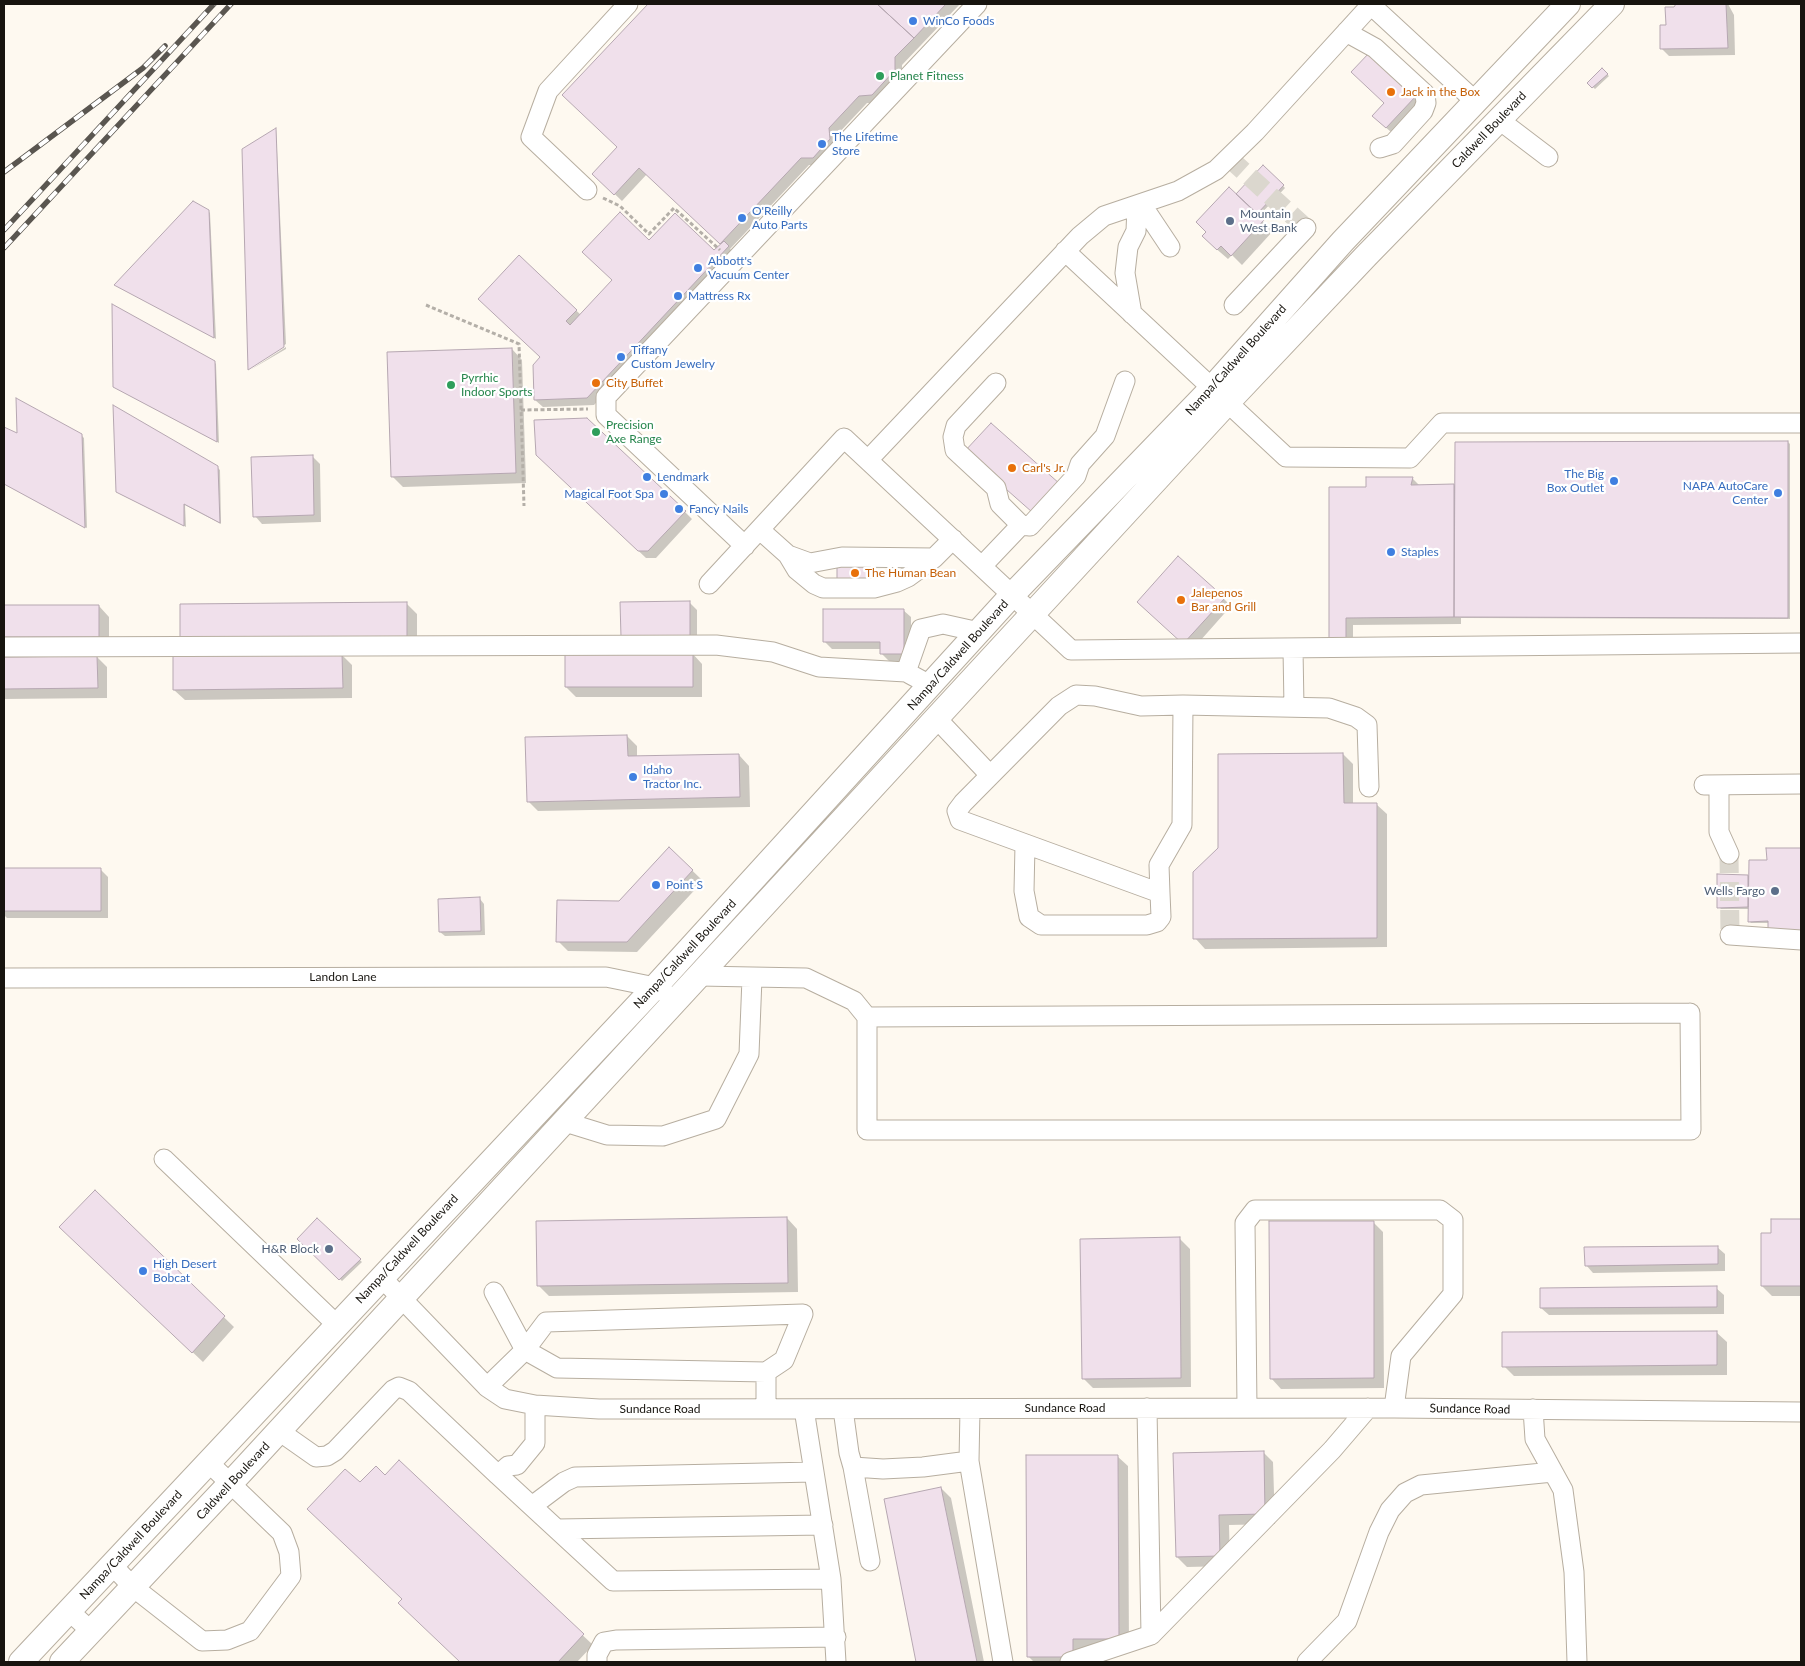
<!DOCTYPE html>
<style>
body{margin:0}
#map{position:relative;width:1805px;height:1666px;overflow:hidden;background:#fef9f0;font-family:Lato,sans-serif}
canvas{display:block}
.frame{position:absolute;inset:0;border:5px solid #17140f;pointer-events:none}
</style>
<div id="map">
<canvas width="1805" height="1666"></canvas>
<div class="frame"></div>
</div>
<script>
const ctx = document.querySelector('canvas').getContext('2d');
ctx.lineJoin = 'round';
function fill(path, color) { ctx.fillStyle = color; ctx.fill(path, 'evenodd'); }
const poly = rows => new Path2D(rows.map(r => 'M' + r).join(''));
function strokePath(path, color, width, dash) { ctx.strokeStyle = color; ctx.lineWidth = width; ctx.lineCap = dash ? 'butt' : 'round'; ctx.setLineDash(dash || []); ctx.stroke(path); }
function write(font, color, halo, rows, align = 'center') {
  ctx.font = font + ' Lato,sans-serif'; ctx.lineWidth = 4.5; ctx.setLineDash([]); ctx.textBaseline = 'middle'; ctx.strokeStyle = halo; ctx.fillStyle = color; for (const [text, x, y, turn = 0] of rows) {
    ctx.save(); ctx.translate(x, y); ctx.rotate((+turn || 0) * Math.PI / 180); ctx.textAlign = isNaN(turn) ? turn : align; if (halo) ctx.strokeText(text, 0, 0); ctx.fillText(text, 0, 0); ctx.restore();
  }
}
const shadow = poly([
 [649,4,960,4,902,65,902,77,880,103,867,103,836,136,837,147,820,165,809,165,730,249,736,254,594,405,543,407,535,400,541,357,519,257,581,315,649,242,714,252,722,245,647,174,622,201,594,174,618,147,564,95],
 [1677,4,1728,4,1734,15,1735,55,1669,56,1661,48,1667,27],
 [1602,70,1609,76,1595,89,1589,83],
 [1396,79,1425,107,1397,137,1384,126,1385,104],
 [276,129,286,344,249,367],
 [1263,166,1285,188,1258,217,1273,231,1242,265,1232,255,1228,259,1213,246],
 [208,211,210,213,216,339,117,286],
 [286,347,286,349,250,370],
 [512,349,522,360,526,483,403,487,392,476],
 [214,362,216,364,219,443,117,389],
 [4,428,18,435,81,435,84,438,87,528,4,484],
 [1788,442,1790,444,1790,619,1461,618,1461,624,1353,625,1353,650,1338,650,1368,488,1412,478,1420,486,1454,485,1456,487],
 [312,456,320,464,321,522,262,524,255,516],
 [545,462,685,512,692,519,656,558,646,558],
 [217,467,220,470,221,524,185,505,186,527,120,494],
 [839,567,873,567,878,572,877,584],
 [1224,599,1231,606,1192,650,1146,609],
 [406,603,417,614,417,646,191,648],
 [690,603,697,610,697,644,629,644],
 [4,606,99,606,109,617,109,647,4,647],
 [903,610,911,617,911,661,889,661,882,654,882,649,832,649,825,642],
 [692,653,702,664,702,697,576,697,566,687],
 [342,655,352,665,352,698,185,700,174,690],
 [97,657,107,667,107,698,4,699,4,658],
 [627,736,637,746,637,757,739,755,749,766,750,807,538,811,528,801],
 [1343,754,1353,764,1353,804,1376,804,1387,814,1387,947,1205,949,1195,938],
 [669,848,703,881,637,952,568,951,558,941,619,902],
 [1768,849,1801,849,1801,935,1769,923,1751,923,1749,921,1749,909,1721,909,1719,907,1718,875,1750,876,1768,861],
 [4,869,100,869,108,877,108,918,7,918,4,915],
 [480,899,484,904,485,935,445,936,440,932],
 [95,1192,234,1327,203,1362,71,1237],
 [787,1218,797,1229,798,1292,549,1296,539,1286],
 [317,1219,362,1262,342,1281,298,1239],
 [1773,1220,1801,1220,1801,1296,1772,1296,1762,1286,1773,1235],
 [1373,1222,1383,1232,1384,1388,1281,1389,1271,1378],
 [1180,1239,1190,1249,1191,1387,1093,1388,1083,1378],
 [1717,1247,1725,1254,1725,1271,1593,1273,1586,1265],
 [1716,1288,1724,1295,1724,1314,1549,1315,1541,1308],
 [1716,1332,1727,1342,1727,1375,1514,1376,1504,1366],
 [1263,1452,1273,1462,1275,1524,1229,1525,1230,1566,1187,1567,1177,1557],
 [1117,1456,1128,1466,1129,1649,1083,1662,1034,1662,1028,1656],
 [399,1462,593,1645,577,1662,462,1662,410,1614,360,1484,385,1476],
 [941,1488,951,1498,984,1662,918,1662,885,1500]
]);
const building = poly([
 [648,4,877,4,914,38,895,57,895,70,872,95,859,96,829,128,830,139,813,158,801,158,720,244,639,168,614,195,592,174,617,147,562,95,648,4],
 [877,4,946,4,914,38,877,4],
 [1676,4,1726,4,1728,48,1660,49,1660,25,1666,25,1665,7,1674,7,1676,4],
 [1370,52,1416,96,1386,128,1372,116,1384,103,1351,72,1370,52],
 [1602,68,1608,74,1592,88,1587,83,1602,68],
 [276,128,284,347,248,370,242,149,276,128],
 [1263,165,1284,185,1257,214,1236,194,1263,165],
 [1229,187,1264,220,1231,256,1221,246,1217,250,1202,236,1206,232,1196,222,1229,187],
 [193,201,209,210,214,338,114,285,193,201],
 [620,212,649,240,675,213,714,250,724,241,729,246,587,398,534,400,533,365,540,357,478,299,519,255,577,310,566,321,570,325,612,280,582,252,620,212],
 [112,304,215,361,217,442,113,387,112,304],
 [512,348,516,473,391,477,387,352,512,348],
 [16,398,82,434,85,528,4,484,4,427,17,433,16,398],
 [113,405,218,466,220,523,184,504,184,526,116,492,113,405],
 [587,418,686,511,648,551,638,551,536,455,534,420,587,418],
 [991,423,1060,484,1032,512,964,452,991,423],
 [1788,441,1788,618,1454,617,1455,442,1788,441],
 [313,455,314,515,253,517,251,457,313,455],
 [1366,477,1413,477,1411,485,1454,484,1454,617,1346,618,1346,643,1329,643,1329,487,1366,487,1366,477],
 [1178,556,1225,598,1183,644,1137,602,1178,556],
 [837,566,873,566,873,580,837,580,837,566],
 [690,601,690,637,621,637,620,602,690,601],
 [407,602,407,637,180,639,180,604,407,602],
 [4,605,99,605,99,637,4,637,4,605],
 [823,609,904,609,904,654,880,654,880,642,823,642,823,609],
 [565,652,693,652,693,687,565,687,565,652],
 [342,654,343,688,173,690,173,655,342,654],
 [97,656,98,688,4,689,4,657,97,656],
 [627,735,628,756,739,754,740,797,527,802,525,737,627,735],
 [1343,753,1344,803,1377,803,1377,938,1193,939,1193,872,1218,848,1218,754,1343,753],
 [669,847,693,870,627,942,556,942,557,900,619,901,669,847],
 [1766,848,1801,848,1801,933,1768,933,1768,921,1748,922,1749,860,1767,860,1766,848],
 [4,868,101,868,101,911,4,911,4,868],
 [1717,874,1748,875,1748,907,1717,908,1717,874],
 [480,897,481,931,439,932,438,899,480,897],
 [95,1190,225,1316,192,1353,59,1227,95,1190],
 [787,1217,788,1283,537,1286,536,1221,787,1217],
 [317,1218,361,1259,339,1280,297,1239,317,1218],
 [1771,1219,1801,1219,1801,1286,1761,1286,1761,1233,1771,1233,1771,1219],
 [1269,1221,1374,1221,1374,1378,1270,1379,1269,1221],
 [1180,1237,1181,1378,1082,1379,1080,1239,1180,1237],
 [1718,1246,1718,1264,1585,1266,1584,1247,1718,1246],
 [1717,1286,1717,1307,1540,1308,1540,1288,1717,1286],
 [1717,1331,1717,1365,1502,1367,1502,1332,1717,1331],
 [1264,1451,1265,1514,1219,1515,1220,1556,1176,1557,1173,1453,1264,1451],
 [1026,1455,1118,1455,1119,1639,1073,1639,1073,1657,1027,1657,1026,1455],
 [399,1460,584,1634,558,1662,460,1662,398,1603,402,1599,307,1509,345,1469,360,1482,376,1466,385,1475,399,1460],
 [941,1487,977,1662,916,1662,884,1499,941,1487]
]);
const minorTunnel = poly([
 [1229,158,1306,228],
 [1729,854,1730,935]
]);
const path = poly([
 [603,198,620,206,649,234,674,208,720,250],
 [426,305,519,344,524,506],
 [521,410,588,409]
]);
const minor = poly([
 [1346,32,1375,48,1425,94,1426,103,1423,111,1393,144,1380,148],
 [1498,119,1548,157],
 [587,190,531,137,548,91,628,4],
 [1142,205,1170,247],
 [1065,251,1286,457,1410,458,1442,423,1801,423],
 [1234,305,1306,228],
 [1132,314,1125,273,1128,247,1136,231,1137,206],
 [996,383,956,426,953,437,955,450,996,488,1000,504,1021,525,1030,526,1076,476,1080,464,1105,436,1125,381],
 [868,460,1080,236,1104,216,1178,191,1216,170,1255,132,1371,5,1475,101],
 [760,530,788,555,797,570,814,584,823,588,874,588,897,582,908,577,934,558,953,539],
 [745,546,606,415,606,397,977,4],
 [788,555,810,563,842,557,934,558],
 [982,566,1021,525],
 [709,584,844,438,1071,650,1801,643],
 [4,647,716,645,773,652,819,667,906,672,930,685],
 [1293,649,1294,707],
 [906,672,921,629,943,624,979,632],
 [1183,705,1182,825,1159,865,1160,893,960,820,957,811,963,803,1059,706,1076,695,1095,696,1141,706,1183,705,1329,708,1356,717,1367,725,1369,787],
 [937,719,990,775],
 [1704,785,1801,784],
 [1719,785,1719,832,1729,854],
 [1025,845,1024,891,1029,917,1041,925,1147,925,1157,922,1161,917,1160,893],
 [1730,935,1801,940],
 [699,976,806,978,854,1001,867,1017],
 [4,978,606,977,655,987,664,992],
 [1690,1013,1691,1130,867,1130,867,1017,1690,1013],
 [565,1122,607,1135,663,1136,716,1119,749,1054,752,978],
 [164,1159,336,1324],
 [381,1277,487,1387,505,1399,535,1405,599,1409,1394,1408,1801,1412],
 [494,1292,525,1350,557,1368,766,1372],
 [487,1387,525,1350,546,1322,803,1314,784,1360,766,1372,766,1409],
 [1247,1408,1245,1223,1255,1210,1440,1210,1453,1220,1453,1294,1401,1356,1394,1408],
 [843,1409,849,1453,853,1467,883,1469,923,1467,969,1461,970,1409],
 [1533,1409,1535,1439,1563,1490,1574,1572,1577,1662],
 [279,1431,316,1457,327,1456,335,1451,393,1390,399,1387,409,1391,498,1475,508,1466,517,1465,535,1443,535,1405],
 [969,1461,1003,1662],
 [853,1467,870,1561],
 [498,1475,613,1581,831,1579,804,1409],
 [532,1506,564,1482,575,1477,814,1472],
 [557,1529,823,1525],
 [112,1565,133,1587,202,1641,227,1640,250,1631,291,1576,289,1552,282,1533,208,1462],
 [831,1579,836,1662],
 [69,1611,91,1631],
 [1151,1635,1332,1450,1368,1408],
 [597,1662,597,1655,604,1642,616,1640,836,1637],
 [1070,1662,1151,1635,1147,1408],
 [1307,1662,1347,1621,1379,1532,1390,1510,1405,1493,1421,1485,1553,1472]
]);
const major = poly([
 [21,1662,655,987,1012,595,1212,388,1343,241,1568,4],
 [62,1662,241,1472,1228,402,1366,256,1612,4]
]);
const rail = poly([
 [4,172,143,68,165,46],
 [4,230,214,4],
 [4,248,231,4]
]);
const markers = [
 [913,21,5,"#3f7fe0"],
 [880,76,5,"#2e9e5b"],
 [1391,92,5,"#e8710a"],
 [822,144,5,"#3f7fe0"],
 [742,218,5,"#3f7fe0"],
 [1230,221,5,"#5c6f8a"],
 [698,268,5,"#3f7fe0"],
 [678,296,5,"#3f7fe0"],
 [621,357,5,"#3f7fe0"],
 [596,383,5,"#e8710a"],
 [451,385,5,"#2e9e5b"],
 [596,432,5,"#2e9e5b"],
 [1012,468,5,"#e8710a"],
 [647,477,5,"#3f7fe0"],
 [1614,481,5,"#3f7fe0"],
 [1778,493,5,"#3f7fe0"],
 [664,494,5,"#3f7fe0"],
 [679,509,5,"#3f7fe0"],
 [1391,552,5,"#3f7fe0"],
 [855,573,5,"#e8710a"],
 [1181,600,5,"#e8710a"],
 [633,777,5,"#3f7fe0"],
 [656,885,5,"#3f7fe0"],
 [1775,891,5,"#5c6f8a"],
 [329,1249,5,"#5c6f8a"],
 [143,1271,5,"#3f7fe0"]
];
const shopNames = [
 ["WinCo Foods",923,21],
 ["The Lifetime",832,137],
 ["Store",832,151],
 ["O'Reilly",752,211],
 ["Auto Parts",752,225],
 ["Abbott's",708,261],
 ["Vacuum Center",708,275],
 ["Mattress Rx",688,296],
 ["Tiffany",631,350],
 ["Custom Jewelry",631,364],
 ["The Big",1604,474,"right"],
 ["Box Outlet",1604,488,"right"],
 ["Lendmark",657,477],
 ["NAPA AutoCare",1768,486,"right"],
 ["Center",1768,500,"right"],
 ["Magical Foot Spa",654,494,"right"],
 ["Fancy Nails",689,509],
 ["Staples",1401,552],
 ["Idaho",643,770],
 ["Tractor Inc.",643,784],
 ["Point S",666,885],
 ["High Desert",153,1264],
 ["Bobcat",153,1278]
];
const leisureNames = [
 ["Planet Fitness",890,76],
 ["Pyrrhic",461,378],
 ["Indoor Sports",461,392],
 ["Precision",606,425],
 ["Axe Range",606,439]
];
const foodNames = [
 ["Jack in the Box",1401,92],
 ["City Buffet",606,383],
 ["Carl's Jr.",1022,468],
 ["The Human Bean",865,573],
 ["Jalepenos",1191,593],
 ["Bar and Grill",1191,607]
];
const streetNames = [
 ["Caldwell Boulevard",1489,130,-46],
 ["Nampa/Caldwell Boulevard",1236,360,-48],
 ["Nampa/Caldwell Boulevard",958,655,-48],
 ["Nampa/Caldwell Boulevard",685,954,-47],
 ["Landon Lane",343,977],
 ["Nampa/Caldwell Boulevard",407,1249,-47],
 ["Sundance Road",1065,1408],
 ["Sundance Road",660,1409],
 ["Sundance Road",1470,1409,1],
 ["Caldwell Boulevard",233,1481,-47],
 ["Nampa/Caldwell Boulevard",131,1545,-47]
];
const serviceNames = [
 ["Mountain",1240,214,"left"],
 ["West Bank",1240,228,"left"],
 ["Wells Fargo",1765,891],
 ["H&R Block",319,1249]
];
fill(shadow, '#0003');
fill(building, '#f0e0eb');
strokePath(building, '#b6a7b1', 1);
strokePath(minorTunnel, '#dbd7ce', 19, [19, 9]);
strokePath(minor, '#b7aea0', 21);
strokePath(major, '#b7aea0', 26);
strokePath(path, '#b4afa8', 3, [4, 2.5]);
strokePath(minor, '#fff', 19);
strokePath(major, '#fff', 24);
strokePath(rail, '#5a5650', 5.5);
strokePath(rail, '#fff', 4, [11]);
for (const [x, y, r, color] of markers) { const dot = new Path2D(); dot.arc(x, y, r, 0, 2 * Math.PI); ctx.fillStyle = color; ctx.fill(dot); strokePath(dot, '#fff', 2); }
write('12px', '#366cbe', '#fff', shopNames, 'left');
write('12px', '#27864d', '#fff', leisureNames, 'left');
write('12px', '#c56008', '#fff', foodNames, 'left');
write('12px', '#17140f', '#fff', streetNames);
write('12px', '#4e5e75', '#fff', serviceNames, 'right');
</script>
